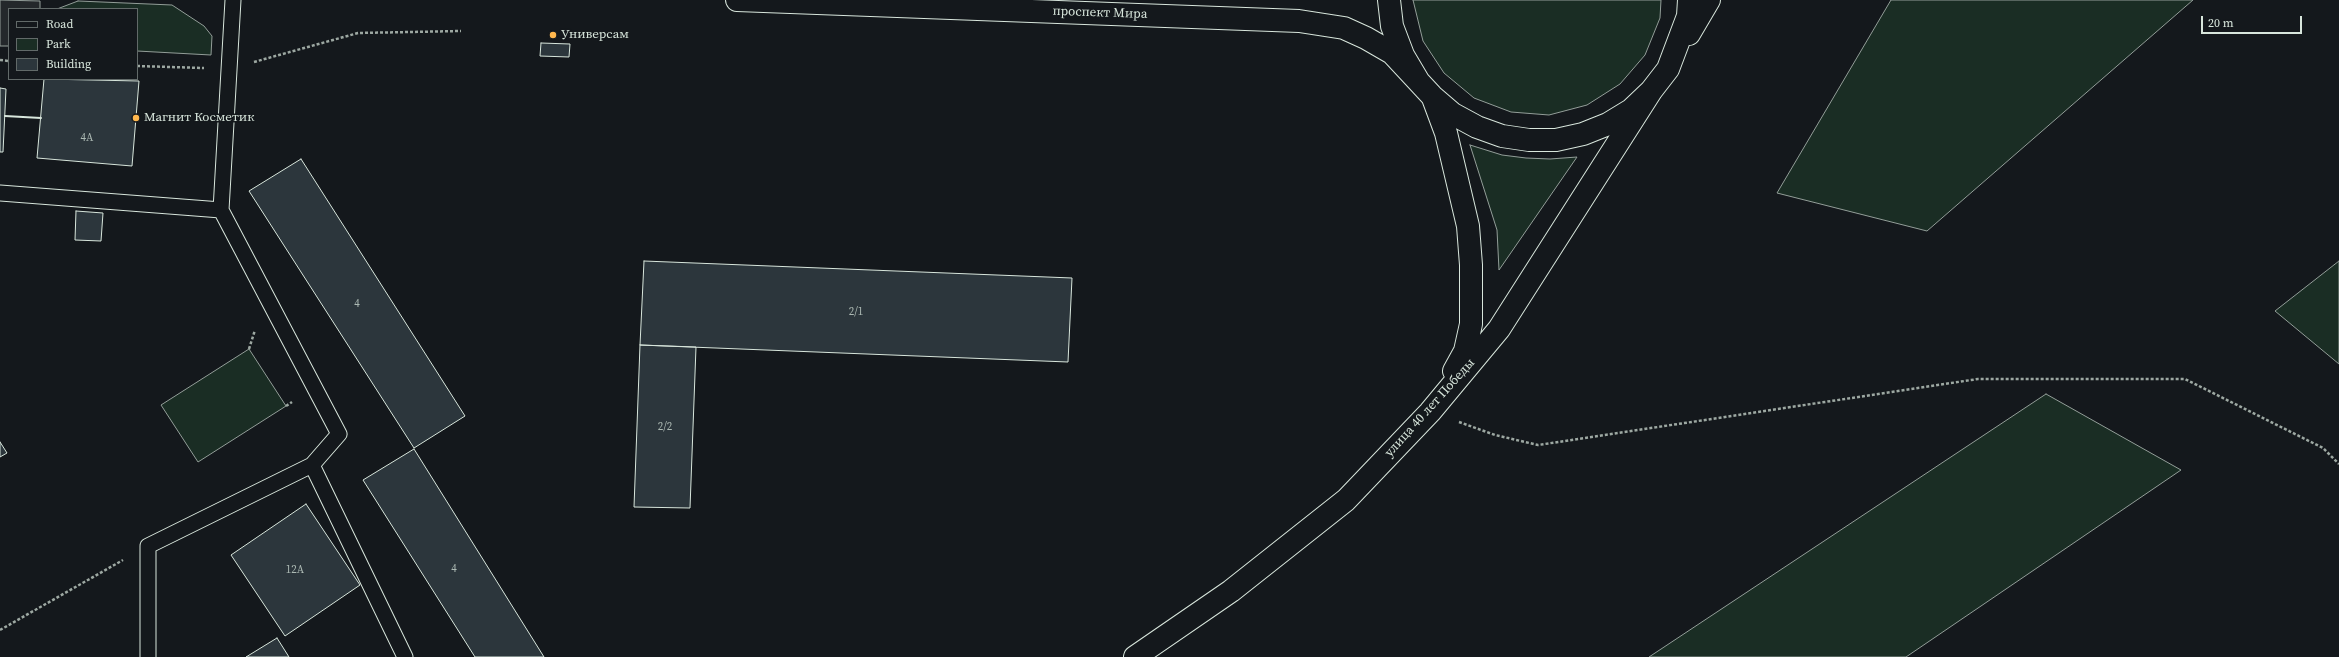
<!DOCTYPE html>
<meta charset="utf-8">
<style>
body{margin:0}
#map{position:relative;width:2339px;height:657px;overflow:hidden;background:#14181c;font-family:"Source Serif 4",serif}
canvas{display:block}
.legend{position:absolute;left:8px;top:8px;width:130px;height:72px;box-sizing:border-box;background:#14181c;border:1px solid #626a69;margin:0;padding:5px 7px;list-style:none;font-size:12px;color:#d8e6dc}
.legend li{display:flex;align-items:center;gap:8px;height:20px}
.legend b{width:20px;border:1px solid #626a69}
.scale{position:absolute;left:2201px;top:16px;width:101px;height:18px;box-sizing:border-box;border:2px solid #d8e6dc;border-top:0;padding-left:5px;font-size:12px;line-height:14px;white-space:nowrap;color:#d8e6dc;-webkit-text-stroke:3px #14181c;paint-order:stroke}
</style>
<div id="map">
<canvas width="2339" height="657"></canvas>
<ul class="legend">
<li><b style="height:5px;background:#14181c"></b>Road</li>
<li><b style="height:11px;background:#1a2d24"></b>Park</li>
<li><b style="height:11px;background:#2c363c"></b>Building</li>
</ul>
<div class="scale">20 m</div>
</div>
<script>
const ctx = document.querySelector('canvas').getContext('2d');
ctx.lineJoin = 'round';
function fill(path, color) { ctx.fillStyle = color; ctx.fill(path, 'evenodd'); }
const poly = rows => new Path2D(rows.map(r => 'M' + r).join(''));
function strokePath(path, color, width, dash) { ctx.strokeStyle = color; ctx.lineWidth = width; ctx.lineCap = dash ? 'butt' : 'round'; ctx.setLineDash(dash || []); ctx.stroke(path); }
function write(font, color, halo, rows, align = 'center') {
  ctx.font = font + ' "Source Serif 4",serif'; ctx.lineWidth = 3; ctx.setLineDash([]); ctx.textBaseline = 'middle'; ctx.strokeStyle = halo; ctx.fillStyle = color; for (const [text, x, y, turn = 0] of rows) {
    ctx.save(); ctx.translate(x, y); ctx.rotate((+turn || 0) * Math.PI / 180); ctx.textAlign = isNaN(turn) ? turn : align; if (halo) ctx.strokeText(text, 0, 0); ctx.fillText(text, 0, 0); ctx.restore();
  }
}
const green = poly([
 [1413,0,1661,0,1660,18,1645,55,1620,84,1587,105,1549,115,1511,112,1474,98,1444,73,1423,41,1413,0],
 [1891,0,2193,0,1927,231,1777,193,1891,0],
 [78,1,172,5,204,26,212,36,211,55,137,51,137,9,57,9,78,1],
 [1470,145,1502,155,1526,158,1550,159,1577,157,1499,270,1497,230,1470,145],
 [2339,261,2339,364,2275,311,2339,261],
 [249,349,286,406,198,462,161,405,249,349],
 [2046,394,2181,470,1906,657,1649,657,2046,394]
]);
const parking = poly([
 [0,0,40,1,40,9,9,9,9,46,0,46,0,0]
]);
const building = poly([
 [541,43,570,44,569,57,540,56,541,43],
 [44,79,139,81,132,166,37,158,44,79],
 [0,88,6,89,3,152,0,152,0,88],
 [301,159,465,416,414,448,249,191,301,159],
 [76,211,103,213,101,241,75,240,76,211],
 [644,261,1072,278,1068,362,640,345,644,261],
 [640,345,696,347,690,508,634,507,640,345],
 [0,442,7,453,0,457,0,442],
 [414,449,544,657,475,657,363,480,414,449],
 [306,504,360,585,285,636,231,555,306,504],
 [277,638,289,657,246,657,277,638]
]);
const path = poly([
 [0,60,9,61],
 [254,62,358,33,461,31],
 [137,66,204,68],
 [249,349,255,330],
 [286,406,292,402],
 [1459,422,1495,435,1538,445,1978,379,2185,379,2323,448,2339,464],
 [0,630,123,560]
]);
const service = poly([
 [0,193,221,210],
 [312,465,405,657],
 [148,657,148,546,312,465,339,434,221,210,233,0]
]);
const tertiary = poly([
 [737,0,1299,21,1344,28,1366,38,1392,53,1419,82],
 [1389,0,1392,26,1403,55,1419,82,1432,96,1453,114,1477,127,1502,136,1529,140,1556,140,1583,134,1608,124,1631,110,1651,91,1668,69,1688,16,1689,0],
 [1689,34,1709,0],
 [1433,98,1446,133,1468,226,1471,265,1471,324,1465,351,1454,371],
 [1135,657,1231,591,1346,500,1430,412,1499,329,1651,91]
]);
const wall = poly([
 [5,116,41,118]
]);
const markers = [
 [553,35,4,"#ffb74d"],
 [136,118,4,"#ffb74d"]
];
const numberNames = [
 ["4А",87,138],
 ["4",357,304],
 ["2/1",856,312],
 ["2/2",665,427],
 ["4",454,569],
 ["12А",295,570]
];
const streetNames = [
 ["проспект Мира",1100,13,2],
 ["улица 40 лет Победы",1430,408,-48]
];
const poiNames = [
 ["Универсам",561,35],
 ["Магнит Косметик",144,118]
];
fill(green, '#1a2d24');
strokePath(green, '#939e99', 1);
fill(parking, '#24282b');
strokePath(parking, '#939e99', 1);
fill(building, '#2c363c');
strokePath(building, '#d8e6dc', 1);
strokePath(service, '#d8e6dc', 17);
strokePath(tertiary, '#d8e6dc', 24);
strokePath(path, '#9da8a2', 2.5, [3, 2]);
strokePath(service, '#14181c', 15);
strokePath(tertiary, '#14181c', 22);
strokePath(wall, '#d8e6dc', 2);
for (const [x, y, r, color] of markers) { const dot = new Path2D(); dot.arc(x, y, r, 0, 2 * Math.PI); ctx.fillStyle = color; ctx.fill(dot); strokePath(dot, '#14181c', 1.5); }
write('11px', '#adbab4', null, numberNames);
write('13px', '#d8e6dc', '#14181c', streetNames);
write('13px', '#d8e6dc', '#14181c', poiNames, 'left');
</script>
